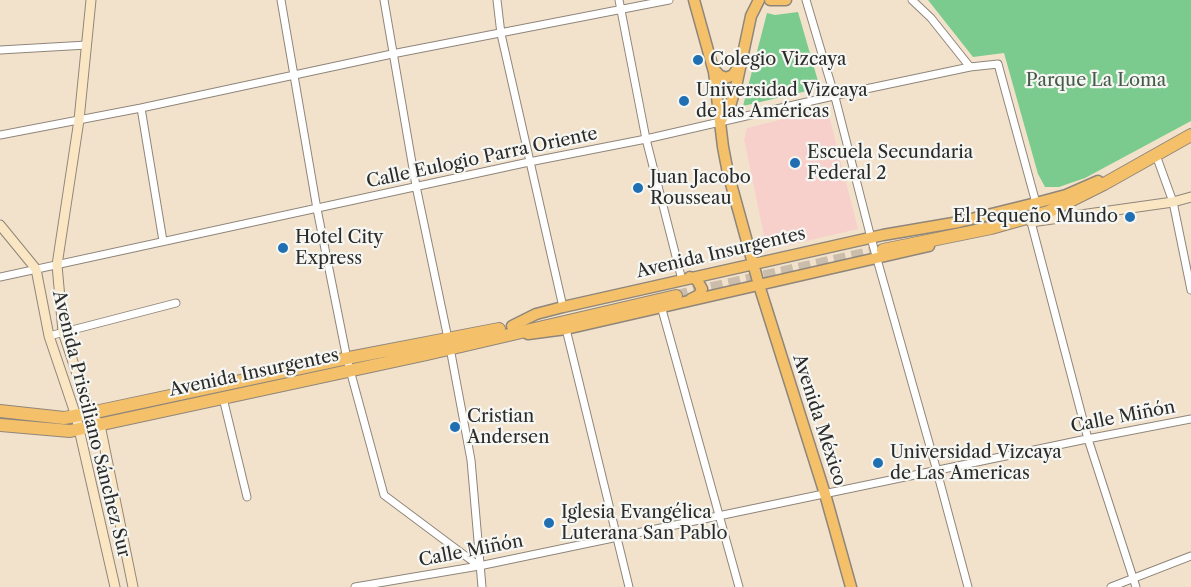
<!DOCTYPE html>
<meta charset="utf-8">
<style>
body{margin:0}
canvas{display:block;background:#f3e2cb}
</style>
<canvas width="1191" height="587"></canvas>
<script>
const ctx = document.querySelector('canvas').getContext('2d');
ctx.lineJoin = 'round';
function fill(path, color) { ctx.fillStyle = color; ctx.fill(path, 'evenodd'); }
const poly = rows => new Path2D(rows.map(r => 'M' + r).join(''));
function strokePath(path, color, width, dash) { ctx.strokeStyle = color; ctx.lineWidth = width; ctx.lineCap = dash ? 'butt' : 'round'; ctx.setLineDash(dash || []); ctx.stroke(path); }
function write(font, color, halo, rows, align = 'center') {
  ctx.font = font + ' "Libre Caslon Text",serif'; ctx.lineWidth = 4.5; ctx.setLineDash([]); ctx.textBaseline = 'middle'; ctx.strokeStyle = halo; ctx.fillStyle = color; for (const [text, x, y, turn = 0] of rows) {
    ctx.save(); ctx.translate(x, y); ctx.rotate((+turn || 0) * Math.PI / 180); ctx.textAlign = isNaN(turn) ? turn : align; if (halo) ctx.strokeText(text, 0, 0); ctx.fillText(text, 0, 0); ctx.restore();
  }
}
const built = poly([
 [827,108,858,229,767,250,744,139,747,128]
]);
const green = poly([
 [928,0,1191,0,1191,121,1085,178,1059,187,1045,187,1038,174,1004,53,973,57],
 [798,12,820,88,743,106,767,13,775,15]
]);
const highwayTunnel = poly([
 [676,296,883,250]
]);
const street = poly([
 [281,0,317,209,347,359,384,495,479,566],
 [384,0,416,186,450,348,471,460,482,587],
 [497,0,501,34,563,307],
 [619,0,646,139,682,280],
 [806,0,836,101,871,238,935,464,968,587],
 [912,0,931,18,970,67],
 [0,50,87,45],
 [141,108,163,241],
 [0,135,141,108,392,54,669,0],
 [1156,155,1173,202,1191,290],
 [1031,222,1088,439,1136,587],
 [0,277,529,162,646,139,842,94,970,67,998,64,1036,203],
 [661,306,739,587],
 [566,329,629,587],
 [49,336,176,303],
 [223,398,247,497],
 [355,587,479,566,1082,440,1191,419],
 [1111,587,1191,556]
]);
const secondary = poly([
 [91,0,79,120,57,265,63,332,90,413,100,425,133,587],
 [1031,222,1173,202,1191,197],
 [0,225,36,269,49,336,76,416,115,587]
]);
const primary = poly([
 [694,0,714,72,723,147,728,173,759,285,825,494,851,587],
 [770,0,786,0],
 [713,68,719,75,726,78,733,75,739,66],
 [720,122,731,103,737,82,751,16,759,0],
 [690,277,697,280,702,289,699,295,691,299],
 [512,326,536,314,563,307,883,235,959,222,1036,203,1066,195,1098,181],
 [528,334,566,329,929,246]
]);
const highway = poly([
 [883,250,991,228,1048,212,1104,184,1191,135],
 [0,411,64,418,90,413,353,357,499,329],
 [0,425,70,431,427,354,676,296]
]);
const markers = [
 [698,60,6,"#1f6fb2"],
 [684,101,6,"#1f6fb2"],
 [795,163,6,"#1f6fb2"],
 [638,188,6,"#1f6fb2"],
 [1130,217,6,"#1f6fb2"],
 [283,248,6,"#1f6fb2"],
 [455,427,6,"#1f6fb2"],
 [878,463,6,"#1f6fb2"],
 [549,523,6,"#1f6fb2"]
];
const poiNames = [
 ["Colegio Vizcaya",710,60],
 ["Universidad Vizcaya",696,91],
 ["de las Américas",696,112],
 ["Escuela Secundaria",807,153],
 ["Federal 2",807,174],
 ["Juan Jacobo",650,178],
 ["Rousseau",650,199],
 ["El Pequeño Mundo",1118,217,"right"],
 ["Hotel City",295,238],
 ["Express",295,259],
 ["Cristian",467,417],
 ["Andersen",467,438],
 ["Universidad Vizcaya",890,453],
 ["de Las Americas",890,474],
 ["Iglesia Evangélica",561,513],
 ["Luterana San Pablo",561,534]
];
const parkNames = [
 ["Parque La Loma",1096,81]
];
const streetNames = [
 ["Calle Eulogio Parra Oriente",482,158,-12],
 ["Avenida Insurgentes",721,253,-13],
 ["Avenida Insurgentes",254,373,-12],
 ["Calle Miñón",1123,417,-11],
 ["Avenida México",819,420,72],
 ["Avenida Prisciliano Sánchez Sur",91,424,76],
 ["Calle Miñón",471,551,-11]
];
fill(built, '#f7d0cb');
fill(green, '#7acb8d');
strokePath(highwayTunnel, '#cbbdab', 12, [12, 6]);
strokePath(street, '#8f867b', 9);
strokePath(secondary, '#8f867b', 11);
strokePath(primary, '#8f867b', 13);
strokePath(highway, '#8f867b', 14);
strokePath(street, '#fff', 7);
strokePath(secondary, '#fbe6c3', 9);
strokePath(primary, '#f4c16a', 10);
strokePath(highway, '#f4c16a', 12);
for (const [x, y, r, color] of markers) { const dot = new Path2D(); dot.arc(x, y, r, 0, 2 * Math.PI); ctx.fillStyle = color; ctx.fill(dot); strokePath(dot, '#f6f6f2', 2); }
write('18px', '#2b2b2b', '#f6f6f2', poiNames, 'left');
write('18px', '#435b48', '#f6f6f2', parkNames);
write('18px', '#2b2b2b', '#f6f6f2', streetNames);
</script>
